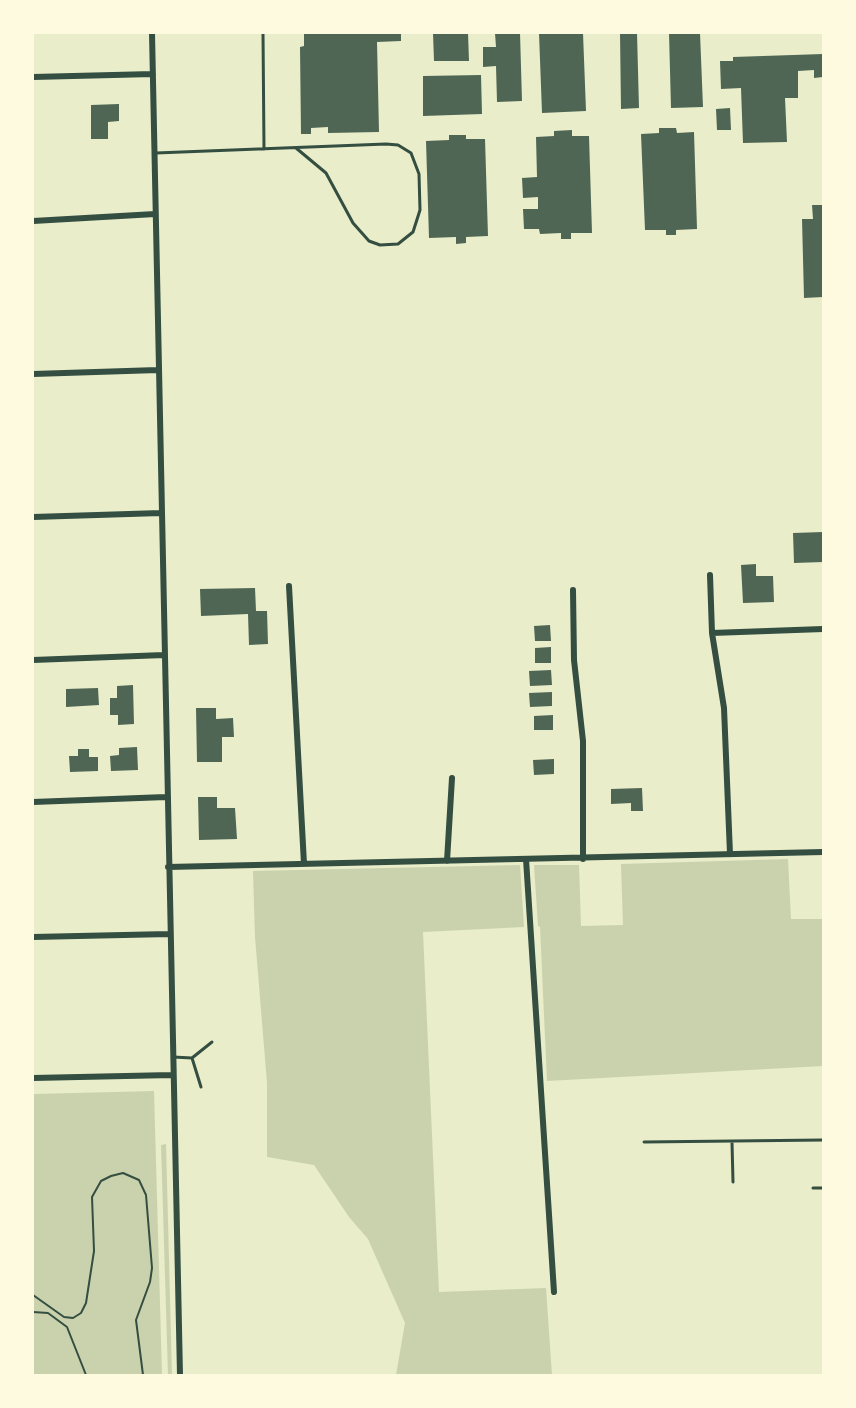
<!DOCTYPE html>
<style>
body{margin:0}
#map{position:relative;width:856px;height:1408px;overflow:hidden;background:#e9edc9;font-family:Rubik,sans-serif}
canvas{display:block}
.frame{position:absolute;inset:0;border:34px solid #fefae0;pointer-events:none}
</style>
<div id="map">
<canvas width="856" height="1408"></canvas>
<div class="frame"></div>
</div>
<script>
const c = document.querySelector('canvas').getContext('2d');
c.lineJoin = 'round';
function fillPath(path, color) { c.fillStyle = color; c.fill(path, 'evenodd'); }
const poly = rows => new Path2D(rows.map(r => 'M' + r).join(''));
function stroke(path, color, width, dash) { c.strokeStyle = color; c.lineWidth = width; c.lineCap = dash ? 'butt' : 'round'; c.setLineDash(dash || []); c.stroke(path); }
const green = poly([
 [788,859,791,919,823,919,823,1066,547,1081,540,927,538,926,534,865,579,865,581,926,623,925,621,864],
 [520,865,524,927,423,932,439,1292,546,1288,552,1375,396,1375,405,1323,368,1239,349,1217,314,1165,267,1157,267,1083,255,937,253,871],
 [154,1091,162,1375,33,1375,33,1094],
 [166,1144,172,1375,168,1375,161,1145]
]);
const building = poly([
 [304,33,401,33,401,41,377,42,379,132,328,133,328,127,311,128,311,134,301,134,300,47,304,46],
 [433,33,468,33,469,61,434,61],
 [495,33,520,33,522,101,497,102,496,66,483,67,483,47,496,47],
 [539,33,583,33,586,111,542,113],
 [620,33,637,33,639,108,621,109],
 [669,33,700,33,703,107,671,108],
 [823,54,823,77,814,78,814,70,798,71,798,98,785,98,787,142,743,143,741,88,721,89,720,61,733,61,733,57],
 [481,75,482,114,423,116,423,76],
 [119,104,119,121,108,122,108,139,91,139,91,105],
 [730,108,731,130,717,130,716,109],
 [659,128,676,128,677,133,694,132,697,229,676,230,676,235,666,235,666,230,645,230,641,134,659,133],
 [572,130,572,136,589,136,592,233,571,233,571,239,561,239,561,233,540,234,539,229,524,229,523,209,538,209,538,197,523,198,522,178,537,177,536,137,554,136,554,131],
 [449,135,466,135,466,139,485,139,488,236,466,237,466,243,456,244,456,237,429,238,426,141,449,140],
 [812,205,823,205,823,297,804,298,802,219,813,219],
 [823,532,823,562,794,563,793,533],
 [756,564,756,576,773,576,774,602,743,603,741,565],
 [255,588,256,611,267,611,268,644,249,645,248,614,201,616,200,589],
 [550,625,551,641,535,641,534,626],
 [551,647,551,663,535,663,535,648],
 [551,670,552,685,530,686,529,671],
 [133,685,134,724,118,725,118,715,110,715,110,698,117,698,117,686],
 [98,688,99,705,66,707,66,689],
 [552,692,552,706,530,707,529,693],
 [196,708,216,708,216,719,233,718,234,737,222,737,222,762,197,762],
 [553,715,553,730,534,730,534,716],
 [137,747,138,770,111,771,110,756,119,755,119,748],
 [78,749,89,749,89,757,98,757,98,771,70,772,69,756,78,756],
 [554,759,554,774,534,775,533,760],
 [642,788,643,811,631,811,631,803,611,804,611,789],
 [198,797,217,797,217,808,235,808,237,839,199,840]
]);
const path = poly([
 [33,1295,64,1317,73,1318,81,1313,86,1303,94,1251,92,1197,101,1181,111,1176,123,1173,139,1180,146,1195,152,1268,150,1282,136,1320,143,1375],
 [33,1312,48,1313,67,1327,86,1375]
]);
const service = poly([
 [263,33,264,149],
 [156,153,386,144,398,145,411,153,419,174,420,210,413,232,398,244,380,245,369,241,353,223,326,173,296,148],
 [173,1057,192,1058,212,1042],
 [192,1058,201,1087],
 [644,1142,823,1140],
 [732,1142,733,1182],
 [813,1188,823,1188]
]);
const minor = poly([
 [152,33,180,1375],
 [33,77,153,74],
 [33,221,155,214],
 [33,374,158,370],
 [33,517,161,513],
 [710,575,712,633,724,708,730,854],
 [289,586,304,864],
 [573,590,574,660,583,741,583,859],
 [712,633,823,629],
 [33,660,164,655],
 [33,802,166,797],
 [526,859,554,1292],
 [447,861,452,778],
 [168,867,823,852],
 [33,937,169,934],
 [33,1078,172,1075]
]);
fillPath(green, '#cad2ad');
fillPath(building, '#4f6655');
stroke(path, '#344e41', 2);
stroke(service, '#344e41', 3);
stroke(minor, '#344e41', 6);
</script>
